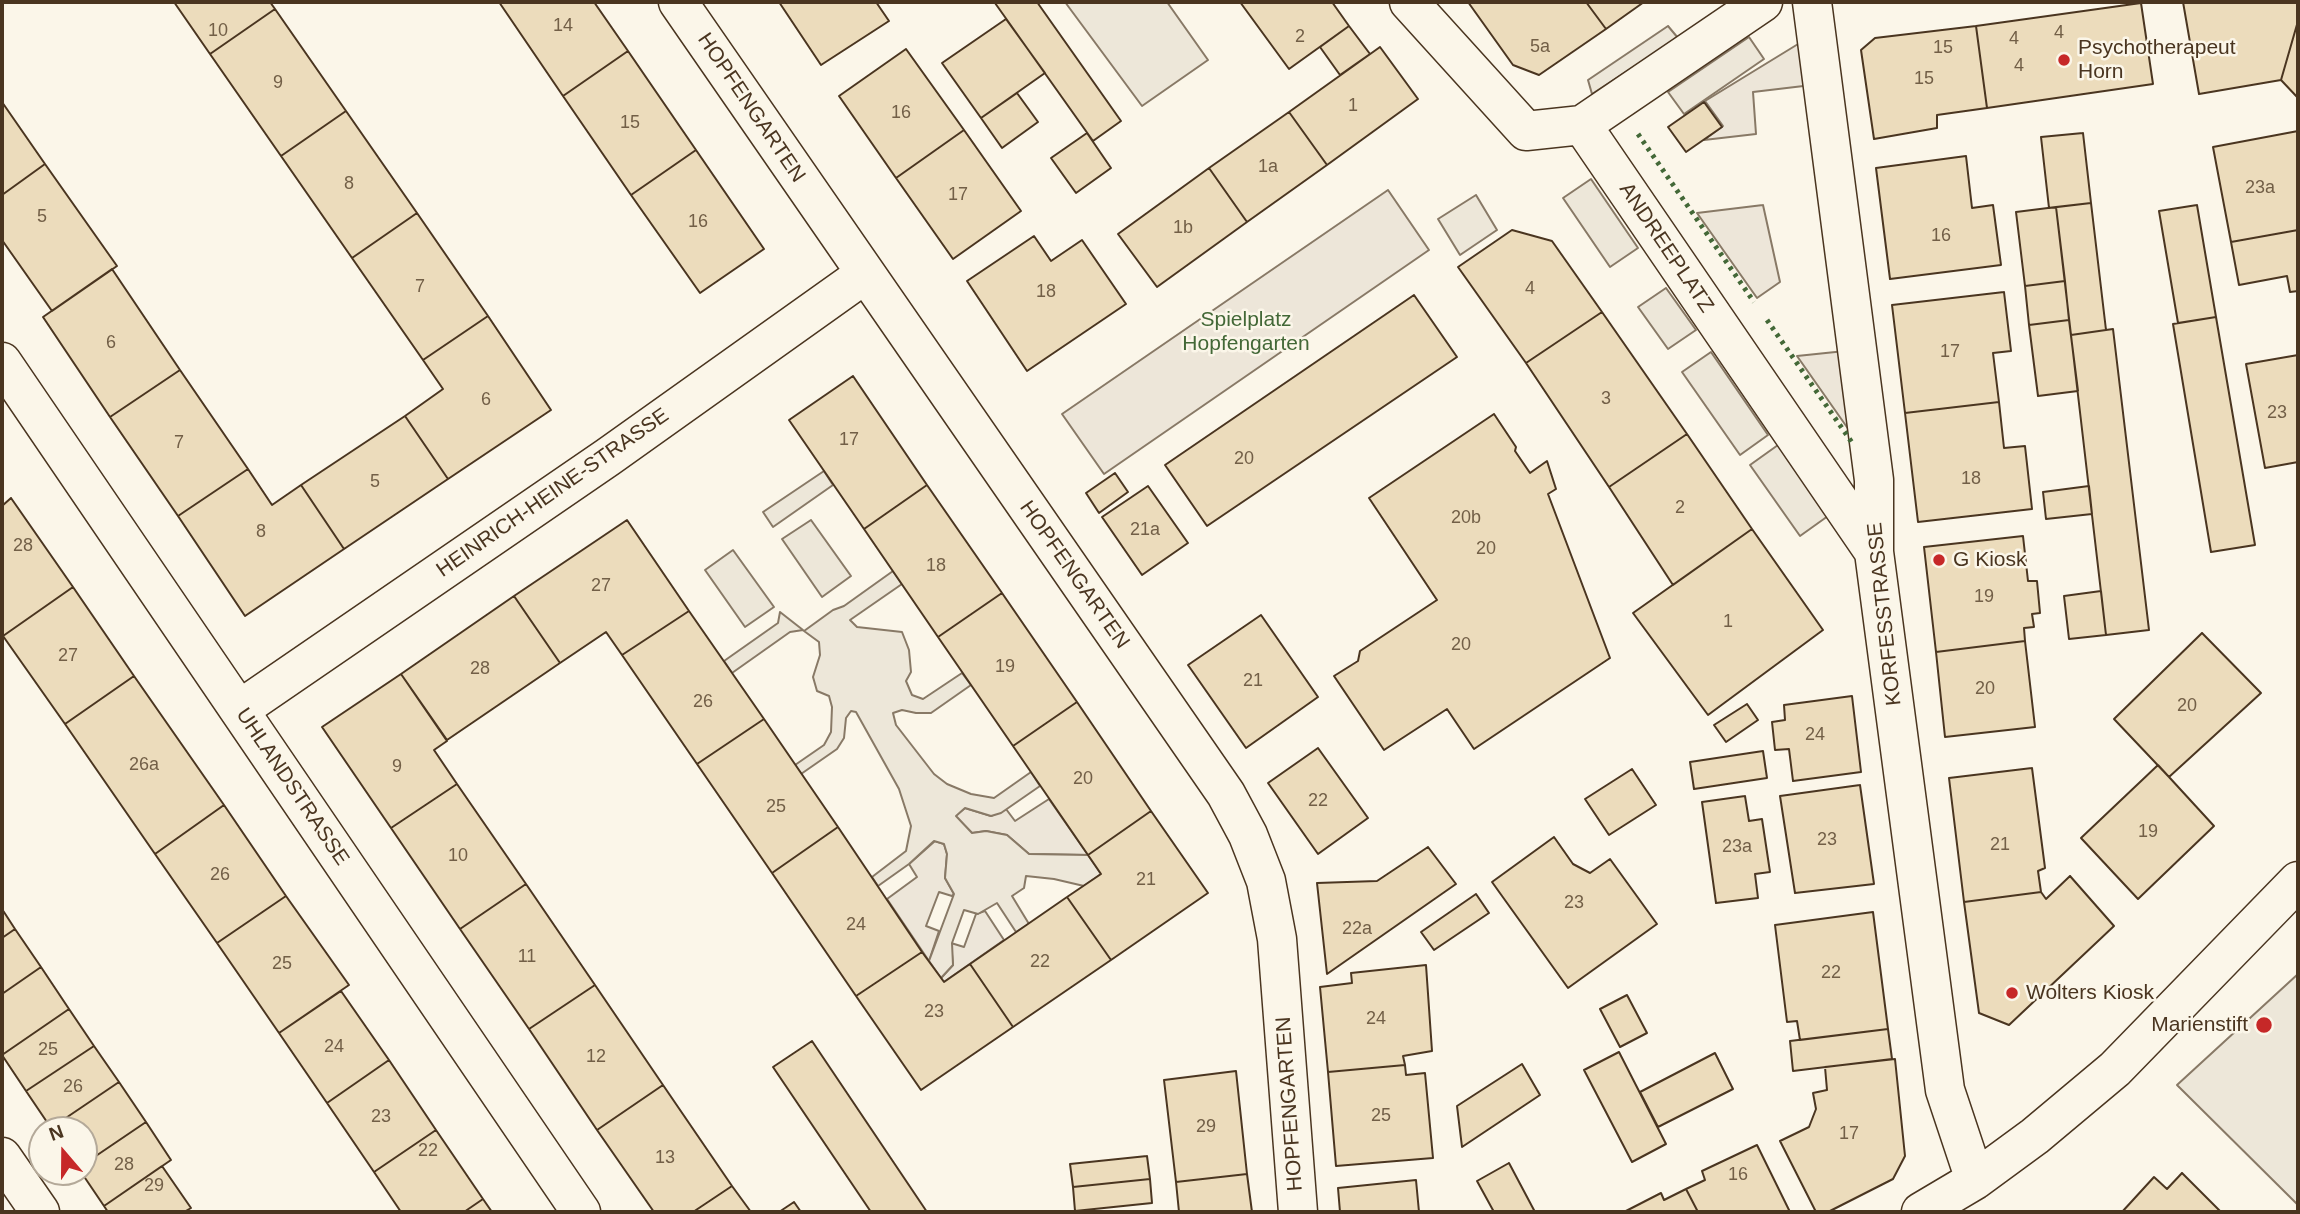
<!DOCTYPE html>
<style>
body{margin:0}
#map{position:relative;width:2300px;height:1214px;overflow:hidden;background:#fbf6e9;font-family:Helvetica,sans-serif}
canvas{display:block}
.frame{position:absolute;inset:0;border:4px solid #4a3520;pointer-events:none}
.north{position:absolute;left:28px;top:1116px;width:70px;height:70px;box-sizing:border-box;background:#fbf6e9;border:2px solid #b4a999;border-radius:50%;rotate:340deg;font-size:19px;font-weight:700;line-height:28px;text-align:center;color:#4a3520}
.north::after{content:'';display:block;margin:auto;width:24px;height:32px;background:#c62828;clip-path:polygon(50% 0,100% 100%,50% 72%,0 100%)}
</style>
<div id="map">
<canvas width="2300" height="1214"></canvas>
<div class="frame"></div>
<div class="north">N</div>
</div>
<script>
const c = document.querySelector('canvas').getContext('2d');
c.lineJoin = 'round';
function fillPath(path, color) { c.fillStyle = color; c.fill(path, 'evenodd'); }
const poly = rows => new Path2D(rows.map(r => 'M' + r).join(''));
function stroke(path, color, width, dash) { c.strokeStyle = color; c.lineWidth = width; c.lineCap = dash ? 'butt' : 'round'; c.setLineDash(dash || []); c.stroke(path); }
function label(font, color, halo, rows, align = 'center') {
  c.font = font + ' Helvetica,sans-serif'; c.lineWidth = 5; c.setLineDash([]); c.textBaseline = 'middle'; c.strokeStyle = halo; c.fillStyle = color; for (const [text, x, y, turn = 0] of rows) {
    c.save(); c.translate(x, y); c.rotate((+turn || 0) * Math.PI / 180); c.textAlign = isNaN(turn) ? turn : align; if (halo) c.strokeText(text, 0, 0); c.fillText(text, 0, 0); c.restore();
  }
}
const green = poly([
 [1803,41,1812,85,1753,92,1756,134,1704,140,1723,126,1705,101,1803,41],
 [1388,190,1429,250,1104,474,1062,414,1388,190],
 [1763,205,1780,282,1757,298,1697,213,1763,205],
 [1845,351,1856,440,1797,356,1845,351],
 [1049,799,1088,855,1029,854,1007,835,986,831,972,833,955,816,965,808,991,816,1006,809,1015,821,1049,799],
 [935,841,944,844,947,854,945,878,954,894,952,896,939,892,926,926,939,931,929,961,887,899,917,877,909,864,935,841],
 [985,911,1004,940,944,982,941,978,953,965,951,943,964,947,976,914,985,911]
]);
const parking = poly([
 [1065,2,1167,2,1208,60,1142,106,1065,2],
 [1668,26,1678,38,1592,94,1588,80,1668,26],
 [1749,37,1764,59,1684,114,1668,92,1749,37],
 [1591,179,1638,248,1610,267,1563,198,1591,179],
 [1476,195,1497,230,1460,255,1438,219,1476,195],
 [1666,288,1696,330,1668,349,1638,307,1666,288],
 [1711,352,1768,435,1740,455,1682,372,1711,352],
 [1778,445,1828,516,1800,536,1750,465,1778,445],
 [824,471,833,485,773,527,763,512,824,471],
 [811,520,851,576,822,597,782,539,811,520],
 [733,550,774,607,745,627,705,570,733,550],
 [893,571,902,584,850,620,857,627,902,632,909,650,911,672,906,681,912,695,923,699,962,673,971,685,931,713,916,713,902,710,893,713,896,725,934,774,947,784,971,794,994,798,1031,772,1040,786,1001,813,991,816,965,808,956,816,972,833,986,831,1007,835,1029,854,1088,855,1101,874,1084,886,1054,879,1026,876,1024,888,1012,896,1029,924,1016,932,997,903,978,914,964,910,952,943,953,965,941,978,929,961,954,894,945,878,947,854,944,844,934,841,909,864,878,886,872,877,906,851,911,826,899,789,856,712,851,711,846,718,844,738,837,749,801,774,795,765,824,745,831,732,832,707,829,696,817,691,813,677,820,655,819,642,804,631,833,610,844,606,893,571],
 [780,612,803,630,790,632,732,673,724,661,778,623,780,612],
 [2298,974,2298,1205,2177,1085,2298,974]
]);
const building = poly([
 [174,2,270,2,275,9,210,54,174,2],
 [499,2,594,2,628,51,563,96,499,2],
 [779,2,876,2,889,21,821,65,779,2],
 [996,2,1037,2,1121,121,1093,141,995,3,996,2],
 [1240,2,1332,2,1349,26,1289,69,1240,2],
 [1468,2,1586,2,1606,29,1539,75,1513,65,1468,2],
 [1586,2,1644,2,1606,29,1586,2],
 [2183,2,2298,2,2298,21,2281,80,2199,94,2183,2],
 [2141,3,2153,84,1987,108,1976,26,2141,3],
 [275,9,346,111,281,156,210,54,275,9],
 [1006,19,1045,73,981,118,942,63,1006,19],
 [2298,21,2298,98,2281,80,2298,21],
 [1349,26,1370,54,1340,75,1320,47,1349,26],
 [1976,26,1987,108,1937,115,1937,128,1874,139,1861,50,1875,38,1976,26],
 [1380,47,1418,99,1327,165,1289,112,1380,47],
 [906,49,964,130,896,178,839,96,906,49],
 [628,51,696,150,631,195,563,96,628,51],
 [1017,93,1038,122,1002,148,981,118,1017,93],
 [2,102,45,164,2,195,2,102],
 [1704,102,1722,127,1686,152,1668,127,1704,102],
 [346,111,417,213,352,258,281,156,346,111],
 [1289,112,1327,165,1247,222,1209,168,1289,112],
 [964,130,1021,211,953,259,896,178,964,130],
 [2298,131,2298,230,2231,242,2213,147,2298,131],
 [1087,133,1111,168,1076,193,1051,158,1087,133],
 [2083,133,2091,203,2049,208,2041,137,2083,133],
 [696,150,764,249,700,293,631,195,696,150],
 [1966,156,1972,208,1993,205,2001,265,1890,279,1876,168,1966,156],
 [45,164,117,266,52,311,2,240,2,195,45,164],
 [1209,168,1247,222,1157,287,1118,234,1209,168],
 [2091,203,2106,330,2071,335,2056,207,2091,203],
 [2197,205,2216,317,2178,323,2159,211,2197,205],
 [2056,207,2065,281,2025,286,2016,212,2056,207],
 [417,213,488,316,423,360,352,258,417,213],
 [1512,230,1552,241,1602,312,1526,363,1458,267,1512,230],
 [2298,230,2298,291,2290,292,2287,276,2239,285,2231,242,2298,230],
 [1034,236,1051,261,1082,240,1126,304,1027,371,967,281,1034,236],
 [112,269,180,370,110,417,43,317,112,269],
 [2065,281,2069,320,2029,325,2025,286,2065,281],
 [2004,292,2011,351,1993,353,1999,402,1905,413,1892,305,2004,292],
 [1414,295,1457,357,1207,526,1165,465,1414,295],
 [1602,312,1687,434,1609,487,1526,363,1602,312],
 [488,316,551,410,448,479,405,416,443,389,423,360,488,316],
 [2216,317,2255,545,2211,552,2173,324,2216,317],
 [2069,320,2078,391,2038,396,2029,325,2069,320],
 [2113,329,2149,630,2106,635,2071,335,2113,329],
 [2298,355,2298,462,2265,468,2246,364,2298,355],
 [180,370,248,469,178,516,110,417,180,370],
 [853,376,927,485,864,529,789,420,853,376],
 [1999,402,2004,448,2025,446,2032,509,1918,522,1905,413,1999,402],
 [1494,414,1516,447,1515,451,1530,473,1547,461,1556,489,1548,494,1610,658,1474,749,1447,709,1384,750,1334,676,1358,661,1360,651,1437,600,1369,498,1494,414],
 [405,416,448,479,344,549,301,485,405,416],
 [1687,434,1752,529,1673,585,1609,487,1687,434],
 [248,469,272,505,301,485,344,549,245,616,178,516,248,469],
 [1115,473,1128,492,1099,513,1086,493,1115,473],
 [927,485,1002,593,938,637,864,529,927,485],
 [1148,486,1188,543,1142,575,1102,517,1148,486],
 [2089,486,2092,514,2046,519,2043,492,2089,486],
 [11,498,73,587,3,636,2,506,11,498],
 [627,520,689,611,622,655,606,632,560,663,514,596,627,520],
 [1752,529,1823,630,1708,715,1633,613,1752,529],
 [2023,536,2028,581,2037,581,2040,613,2032,614,2034,627,2024,628,2025,641,1936,652,1924,547,2023,536],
 [73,587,134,676,65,724,3,636,73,587],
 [2101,591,2106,635,2069,639,2064,596,2101,591],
 [1002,593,1077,702,1013,746,938,637,1002,593],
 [514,596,560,663,447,740,401,674,514,596],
 [689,611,764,719,697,764,622,655,689,611],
 [1261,615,1318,697,1246,748,1188,665,1261,615],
 [2202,633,2261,693,2169,777,2114,719,2202,633],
 [2025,641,2035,727,1945,737,1936,652,2025,641],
 [401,674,447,741,434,750,457,784,391,828,322,727,401,674],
 [134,676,224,805,155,854,65,724,134,676],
 [1852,696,1861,772,1793,781,1789,749,1775,750,1772,722,1785,720,1784,705,1852,696],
 [1077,702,1151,811,1088,855,1013,746,1077,702],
 [1747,704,1758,720,1726,742,1714,725,1747,704],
 [764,719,838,827,772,873,697,764,764,719],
 [1318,748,1368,818,1318,854,1268,783,1318,748],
 [1763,751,1767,778,1694,789,1690,762,1763,751],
 [2158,765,2214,826,2138,899,2081,838,2158,765],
 [2032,768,2045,868,2038,871,2041,892,1964,902,1949,778,2032,768],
 [1632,769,1656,805,1609,835,1585,799,1632,769],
 [457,784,526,884,460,929,391,828,457,784],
 [1860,785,1874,884,1795,893,1780,796,1860,785],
 [1745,796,1749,821,1762,819,1770,872,1755,874,1758,898,1716,903,1702,802,1745,796],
 [224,805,286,896,217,943,155,854,224,805],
 [1151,811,1208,893,1111,960,1067,897,1101,874,1088,855,1151,811],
 [838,827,922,952,856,996,772,873,838,827],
 [1554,837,1573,864,1590,873,1610,859,1657,924,1568,988,1492,882,1554,837],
 [1428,847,1456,884,1327,974,1317,883,1377,881,1428,847],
 [2070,876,2114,926,2009,1025,1979,1013,1964,902,2041,892,2046,899,2070,876],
 [526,884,595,985,529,1029,460,929,526,884],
 [1476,894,1489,913,1434,950,1421,932,1476,894],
 [286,896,349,985,279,1033,217,943,286,896],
 [1067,897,1111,960,1013,1027,970,964,1067,897],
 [2,909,15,929,2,938,2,909],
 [1873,912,1888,1029,1800,1040,1797,1021,1787,1022,1775,925,1873,912],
 [15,929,41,967,2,994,2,938,15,929],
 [922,952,944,982,970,964,1013,1027,921,1090,856,996,922,952],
 [1426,965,1432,1051,1403,1056,1405,1065,1328,1072,1320,987,1352,983,1351,973,1426,965],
 [41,967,69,1009,2,1055,2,994,41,967],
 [595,985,663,1085,597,1130,529,1029,595,985],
 [341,991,389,1060,327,1103,279,1033,341,991],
 [1627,995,1647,1033,1620,1047,1600,1009,1627,995],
 [69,1009,94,1046,26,1091,2,1055,69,1009],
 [1888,1029,1892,1059,1793,1071,1790,1041,1888,1029],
 [812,1041,927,1212,871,1212,773,1067,812,1041],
 [94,1046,119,1082,51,1128,26,1091,94,1046],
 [1619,1052,1666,1144,1632,1162,1584,1070,1619,1052],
 [1715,1053,1733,1089,1658,1127,1640,1092,1715,1053],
 [1895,1059,1905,1156,1893,1179,1828,1212,1816,1212,1780,1141,1809,1127,1816,1109,1813,1093,1827,1090,1825,1067,1895,1059],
 [389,1060,436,1130,374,1172,327,1103,389,1060],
 [1522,1064,1540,1095,1462,1147,1457,1106,1522,1064],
 [1405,1065,1406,1075,1425,1073,1433,1158,1336,1166,1328,1072,1405,1065],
 [1236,1071,1247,1174,1176,1182,1164,1080,1236,1071],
 [119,1082,146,1122,84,1164,84,1130,52,1130,51,1128,119,1082],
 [663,1085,732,1186,693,1212,654,1212,597,1130,663,1085],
 [146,1122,171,1160,104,1206,81,1172,84,1172,84,1164,146,1122],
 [436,1130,483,1199,464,1212,401,1212,374,1172,436,1130],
 [1757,1145,1790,1212,1698,1212,1686,1189,1705,1180,1702,1171,1757,1145],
 [1147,1156,1150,1179,1073,1187,1070,1164,1147,1156],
 [1509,1163,1535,1212,1494,1212,1477,1181,1509,1163],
 [162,1166,191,1208,184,1212,108,1212,104,1206,162,1166],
 [2182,1173,2221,1212,2122,1212,2154,1177,2167,1189,2182,1173],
 [1247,1174,1252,1212,1179,1212,1176,1182,1247,1174],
 [1150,1179,1152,1203,1075,1211,1073,1187,1150,1179],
 [1416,1180,1419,1212,1340,1212,1338,1188,1416,1180],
 [732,1186,751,1212,693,1212,732,1186],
 [1686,1189,1698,1212,1624,1212,1661,1193,1664,1200,1686,1189],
 [483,1199,492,1212,464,1212,483,1199],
 [794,1202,801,1212,779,1212,794,1202]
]);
const minor = poly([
 [678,2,1226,794,1248,835,1266,881,1277,939,1298,1212],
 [1409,2,1526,131,1582,125,1763,2],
 [1812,2,1874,480,1874,552,1945,1090,1975,1180],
 [1582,125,1874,552],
 [2,362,581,1212],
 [239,710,608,457,865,274],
 [2,1157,40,1212],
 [1921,1212,1975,1180,2035,1136,2115,1069,2298,881]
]);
const hedge = poly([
 [1638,134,1754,302],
 [1767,320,1853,444]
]);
const markers = [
 [2064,60,7,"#c62828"],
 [1939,560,7,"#c62828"],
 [2012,993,7,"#c62828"],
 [2264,1025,9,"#c62828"]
];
const numberNames = [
 ["14",563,26],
 ["10",218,31],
 ["4",2059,33],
 ["2",1300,37],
 ["4",2014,39],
 ["5a",1540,47],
 ["15",1943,48],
 ["4",2019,66],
 ["15",1924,79],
 ["9",278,83],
 ["1",1353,106],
 ["16",901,113],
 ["15",630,123],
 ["1a",1268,167],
 ["8",349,184],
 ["23a",2260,188],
 ["17",958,195],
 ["5",42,217],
 ["16",698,222],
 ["1b",1183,228],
 ["16",1941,236],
 ["7",420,287],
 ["4",1530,289],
 ["18",1046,292],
 ["6",111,343],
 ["17",1950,352],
 ["3",1606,399],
 ["6",486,400],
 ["23",2277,413],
 ["17",849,440],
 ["7",179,443],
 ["20",1244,459],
 ["18",1971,479],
 ["5",375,482],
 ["2",1680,508],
 ["20b",1466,518],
 ["21a",1145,530],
 ["8",261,532],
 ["28",23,546],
 ["20",1486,549],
 ["18",936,566],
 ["27",601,586],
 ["19",1984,597],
 ["1",1728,622],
 ["20",1461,645],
 ["27",68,656],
 ["19",1005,667],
 ["28",480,669],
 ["21",1253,681],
 ["20",1985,689],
 ["26",703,702],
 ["20",2187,706],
 ["24",1815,735],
 ["26a",144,765],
 ["9",397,767],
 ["20",1083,779],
 ["22",1318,801],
 ["25",776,807],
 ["19",2148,832],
 ["23",1827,840],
 ["21",2000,845],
 ["23a",1737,847],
 ["10",458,856],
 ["26",220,875],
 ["21",1146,880],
 ["23",1574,903],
 ["24",856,925],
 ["22a",1357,929],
 ["11",527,957],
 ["22",1040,962],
 ["25",282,964],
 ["22",1831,973],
 ["23",934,1012],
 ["24",1376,1019],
 ["24",334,1047],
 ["25",48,1050],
 ["12",596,1057],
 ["26",73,1087],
 ["25",1381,1116],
 ["23",381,1117],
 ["29",1206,1127],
 ["17",1849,1134],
 ["22",428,1151],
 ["13",665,1158],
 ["28",124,1165],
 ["16",1738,1175],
 ["29",154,1186]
];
const poiNames = [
 ["Psychotherapeut",2078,48],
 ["Horn",2078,72],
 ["G Kiosk",1953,560],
 ["Wolters Kiosk",2026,993],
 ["Marienstift",2248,1025,"right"]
];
const streetNames = [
 ["HOPFENGARTEN",751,108,56],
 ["ANDREEPLATZ",1666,248,56],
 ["HEINRICH-HEINE-STRASSE",553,493,-35],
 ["HOPFENGARTEN",1074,575,55],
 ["KORFESSTRASSE",1885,614,-96],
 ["UHLANDSTRASSE",292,787,56],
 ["HOPFENGARTEN",1290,1104,-94]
];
const parkNames = [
 ["Spielplatz",1246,320],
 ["Hopfengarten",1246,344]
];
fillPath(green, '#ede6d9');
stroke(green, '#887966', 2);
fillPath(parking, '#ede7d9');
stroke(parking, '#887966', 2);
fillPath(building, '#ecdcbc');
stroke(building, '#4a3520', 2);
stroke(minor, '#4a3520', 41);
stroke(minor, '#fbf6e9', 38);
stroke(hedge, '#436837', 5, [3.5, 5]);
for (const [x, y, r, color] of markers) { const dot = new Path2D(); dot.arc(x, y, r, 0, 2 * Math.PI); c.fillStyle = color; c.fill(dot); stroke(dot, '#fbf6e9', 2.5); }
label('18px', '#725f47', null, numberNames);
label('21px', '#4a3520', '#fbf6e9', poiNames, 'left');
label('21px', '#4a3520', '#fbf6e9', streetNames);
label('21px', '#436837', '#fbf6e9', parkNames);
</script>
